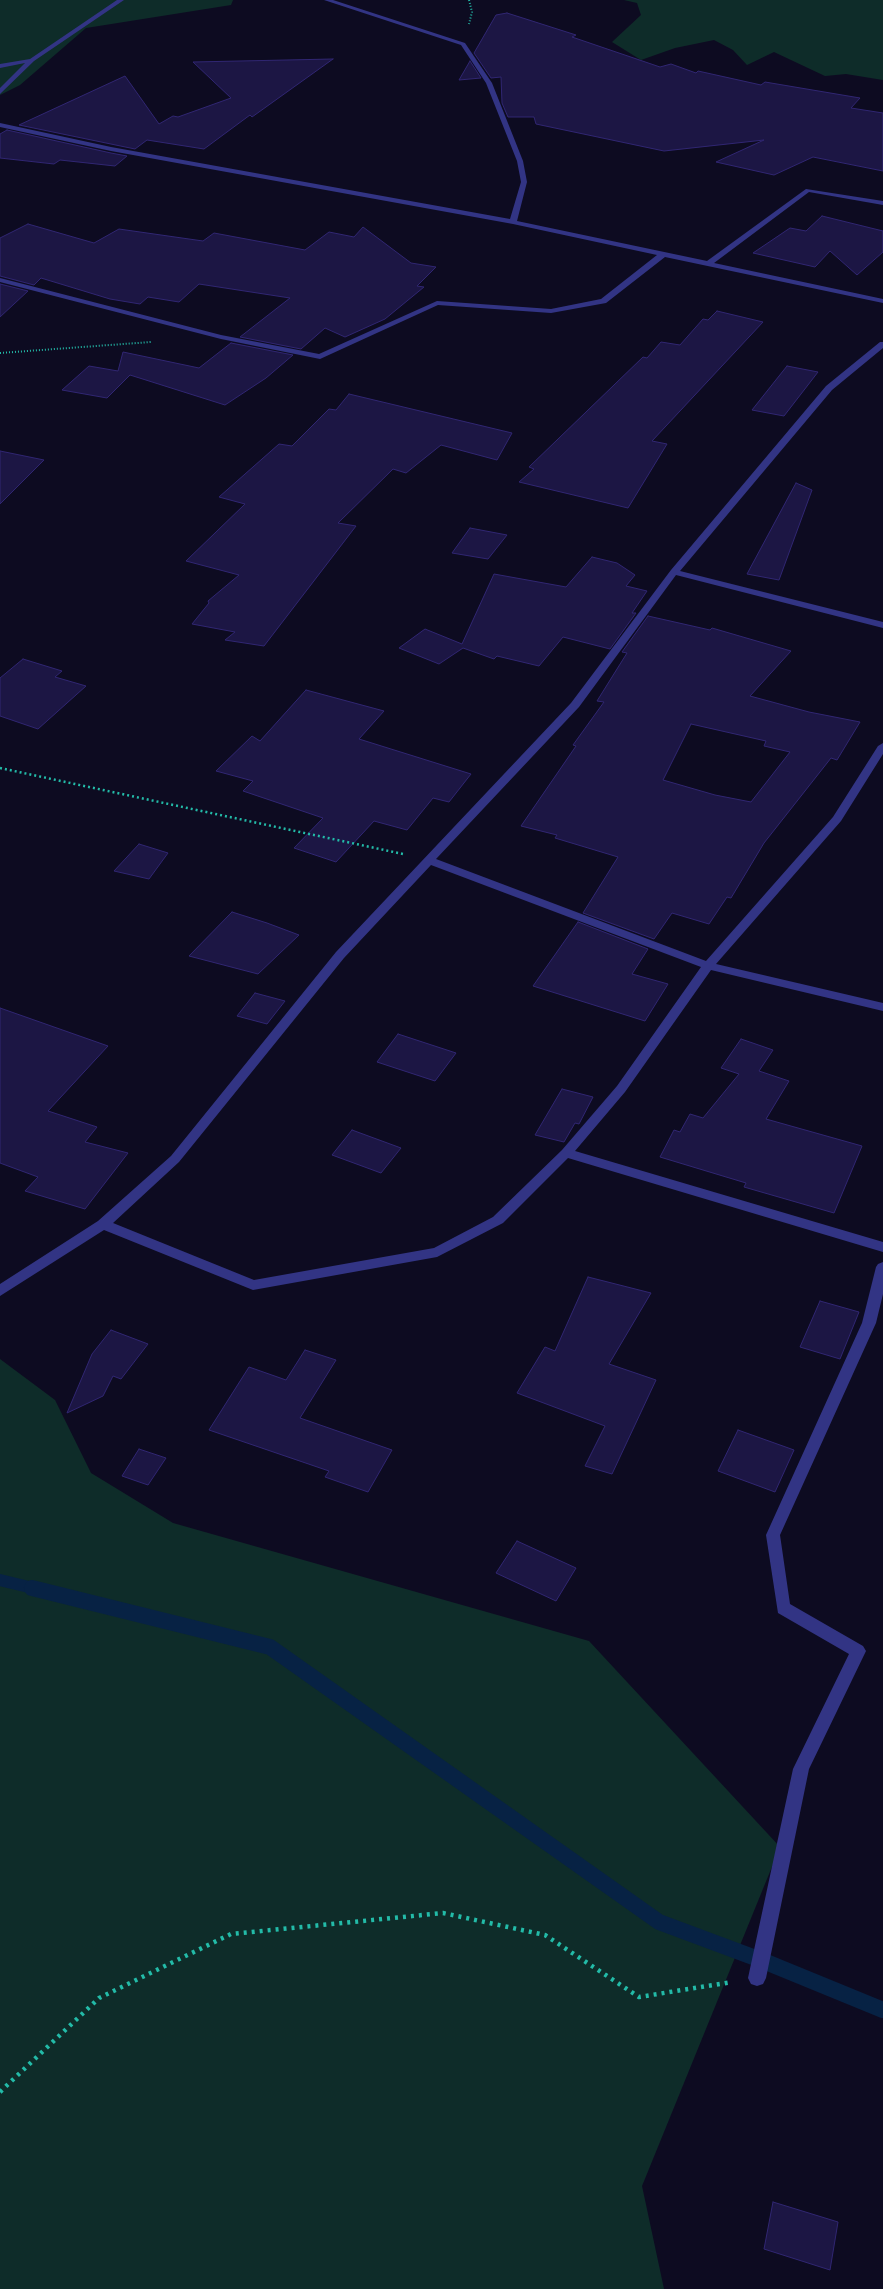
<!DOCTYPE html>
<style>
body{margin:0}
canvas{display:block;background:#0d0b21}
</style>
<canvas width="883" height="2289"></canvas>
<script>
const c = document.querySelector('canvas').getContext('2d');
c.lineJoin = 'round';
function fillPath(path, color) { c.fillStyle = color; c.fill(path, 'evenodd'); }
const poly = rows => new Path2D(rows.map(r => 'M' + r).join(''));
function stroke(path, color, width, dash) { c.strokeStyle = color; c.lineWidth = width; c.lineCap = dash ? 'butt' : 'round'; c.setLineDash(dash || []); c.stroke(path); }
const green = poly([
 [0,0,233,0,231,5,86,28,20,85,0,95],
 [624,0,883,0,883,80,846,74,825,76,774,52,747,65,733,50,714,40,675,48,641,60,612,42,641,15,637,3],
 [0,1359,55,1400,91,1473,173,1523,589,1641,780,1847,642,2186,664,2289,0,2289]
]);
const streamFar1 = poly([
 [0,1580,37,1589]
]);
const stream = poly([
 [32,1588,270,1647,659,1922,761,1960,883,2010]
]);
const building = poly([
 [507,13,576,35,572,37,660,67,671,64,696,73,698,71,761,85,765,82,860,98,851,108,883,113,883,171,813,157,774,175,716,162,764,140,664,151,536,124,534,117,508,117,502,103,501,77,491,78,474,53,496,15,507,13],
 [333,59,252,117,250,115,204,149,147,140,135,149,19,125,125,76,159,124,173,116,178,117,231,98,193,62,333,59],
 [470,61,481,78,459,80,470,61],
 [7,130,111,153,127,156,115,166,60,160,54,164,0,158,0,134,7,130],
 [822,216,883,231,883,252,857,275,830,251,815,267,753,253,790,228,806,231,822,216],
 [28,224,94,243,119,229,203,241,214,233,305,250,329,232,354,237,363,227,411,263,436,267,417,286,424,287,385,319,345,337,325,328,301,349,240,337,290,298,199,284,179,302,148,297,140,304,110,299,41,278,34,285,0,276,0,238,28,224],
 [0,284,28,291,0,317,0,284],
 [717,311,763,322,652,441,667,444,628,508,519,482,534,469,529,467,643,357,647,358,661,342,680,345,703,319,708,320,717,311],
 [231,343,293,355,266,378,225,405,130,375,107,398,62,390,89,366,118,371,123,352,199,368,231,343],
 [787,366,818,372,784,416,752,410,787,366],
 [349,394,512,433,497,460,441,445,406,473,393,469,338,523,356,526,264,646,225,640,235,632,192,624,209,603,208,601,239,575,186,561,245,504,219,497,279,444,292,446,329,409,336,410,349,394],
 [0,451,44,460,0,504,0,451],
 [796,483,812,490,779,580,747,574,796,483],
 [470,528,507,535,488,559,452,553,470,528],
 [592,557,617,563,635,575,626,586,647,591,632,613,636,613,610,649,563,637,539,666,497,656,494,659,463,648,439,664,399,648,425,629,462,644,494,574,566,587,592,557],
 [648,616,710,630,712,628,791,651,750,696,809,712,860,722,837,760,831,758,764,843,731,898,727,897,709,924,672,913,654,939,583,913,618,857,555,838,557,835,521,826,576,746,573,745,604,702,597,701,627,653,622,652,648,616],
 [691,724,766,741,764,746,790,752,751,802,715,795,663,780,691,724],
 [23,659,62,671,55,677,86,686,38,729,0,716,0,678,23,659],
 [306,690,384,711,359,739,471,774,449,802,433,798,407,830,374,821,336,862,294,848,323,818,243,791,253,781,216,771,252,736,260,741,306,690],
 [139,844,168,853,149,879,114,871,139,844],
 [232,912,267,923,299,935,258,974,189,956,232,912],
 [578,922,648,949,632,974,668,984,645,1021,533,986,578,922],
 [255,993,285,1001,267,1024,237,1016,255,993],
 [0,1008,108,1046,48,1111,97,1127,85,1142,128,1153,85,1209,25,1191,38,1177,0,1163,0,1008],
 [398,1034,456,1053,435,1081,377,1062,398,1034],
 [741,1039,773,1050,759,1071,789,1081,766,1119,862,1146,834,1213,744,1187,746,1183,660,1157,674,1130,680,1132,690,1114,703,1118,739,1074,721,1068,741,1039],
 [562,1089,593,1097,579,1124,575,1123,564,1142,535,1135,562,1089],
 [352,1130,401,1148,381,1173,332,1155,352,1130],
 [588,1277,651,1293,609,1364,656,1380,612,1474,585,1466,605,1426,517,1393,545,1347,555,1351,588,1277],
 [820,1301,859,1312,840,1359,800,1347,820,1301],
 [111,1330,148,1344,121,1379,113,1376,103,1396,67,1413,92,1354,111,1330],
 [305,1350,336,1360,300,1418,392,1450,368,1492,325,1477,329,1471,209,1430,249,1367,286,1380,305,1350],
 [738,1430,794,1450,775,1492,718,1471,738,1430],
 [139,1449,166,1458,148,1485,122,1476,139,1449],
 [517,1541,576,1568,556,1601,496,1573,517,1541],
 [773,2202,838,2222,830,2270,764,2249,773,2202]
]);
const pathFar2 = poly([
 [469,0,472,12,469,24],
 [0,353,151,342]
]);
const pathFar1 = poly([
 [0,768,403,854]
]);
const path = poly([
 [0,2092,99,1998,231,1934,443,1913,545,1935,639,1997,732,1982]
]);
const minor = poly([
 [117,0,124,0,34,61,0,94,0,88,25,63,0,68,0,64,30,59,117,0],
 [324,0,333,0,465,43,492,83,523,161,527,182,517,221,707,261,806,189,883,201,883,205,809,192,714,263,883,299,883,303,665,257,606,303,551,313,438,305,320,359,221,339,0,282,0,278,221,335,319,354,437,301,551,309,601,299,657,255,513,224,111,151,0,127,0,123,111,147,510,219,521,182,517,161,486,83,461,45,324,0],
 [880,342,883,342,883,348,832,390,680,571,883,622,883,628,676,575,579,707,436,859,706,961,833,817,878,746,883,743,883,754,841,821,716,964,883,1003,883,1011,711,970,625,1092,575,1151,883,1242,883,1252,568,1158,503,1223,437,1257,253,1290,104,1230,0,1296,0,1284,98,1221,171,1156,336,952,571,703,671,570,826,386,880,342],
 [431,865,701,967,617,1086,562,1150,493,1217,434,1248,254,1280,113,1223,179,1162,344,958,431,865],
 [883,1262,883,1294,876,1323,780,1535,790,1604,863,1646,866,1651,809,1769,766,1978,763,1984,757,1986,751,1984,748,1978,793,1769,849,1654,778,1613,766,1535,862,1323,876,1267,878,1264,883,1262]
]);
fillPath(green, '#0e2c29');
stroke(streamFar1, '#072244', 12);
stroke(stream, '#072244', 16);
fillPath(building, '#1c1644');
stroke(building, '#302672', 1);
stroke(pathFar2, '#23bba8', 2, [1, 2]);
stroke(pathFar1, '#23bba8', 2.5, [2, 3]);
stroke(path, '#23bba8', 4.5, [3, 5]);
fillPath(minor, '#323484');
</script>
